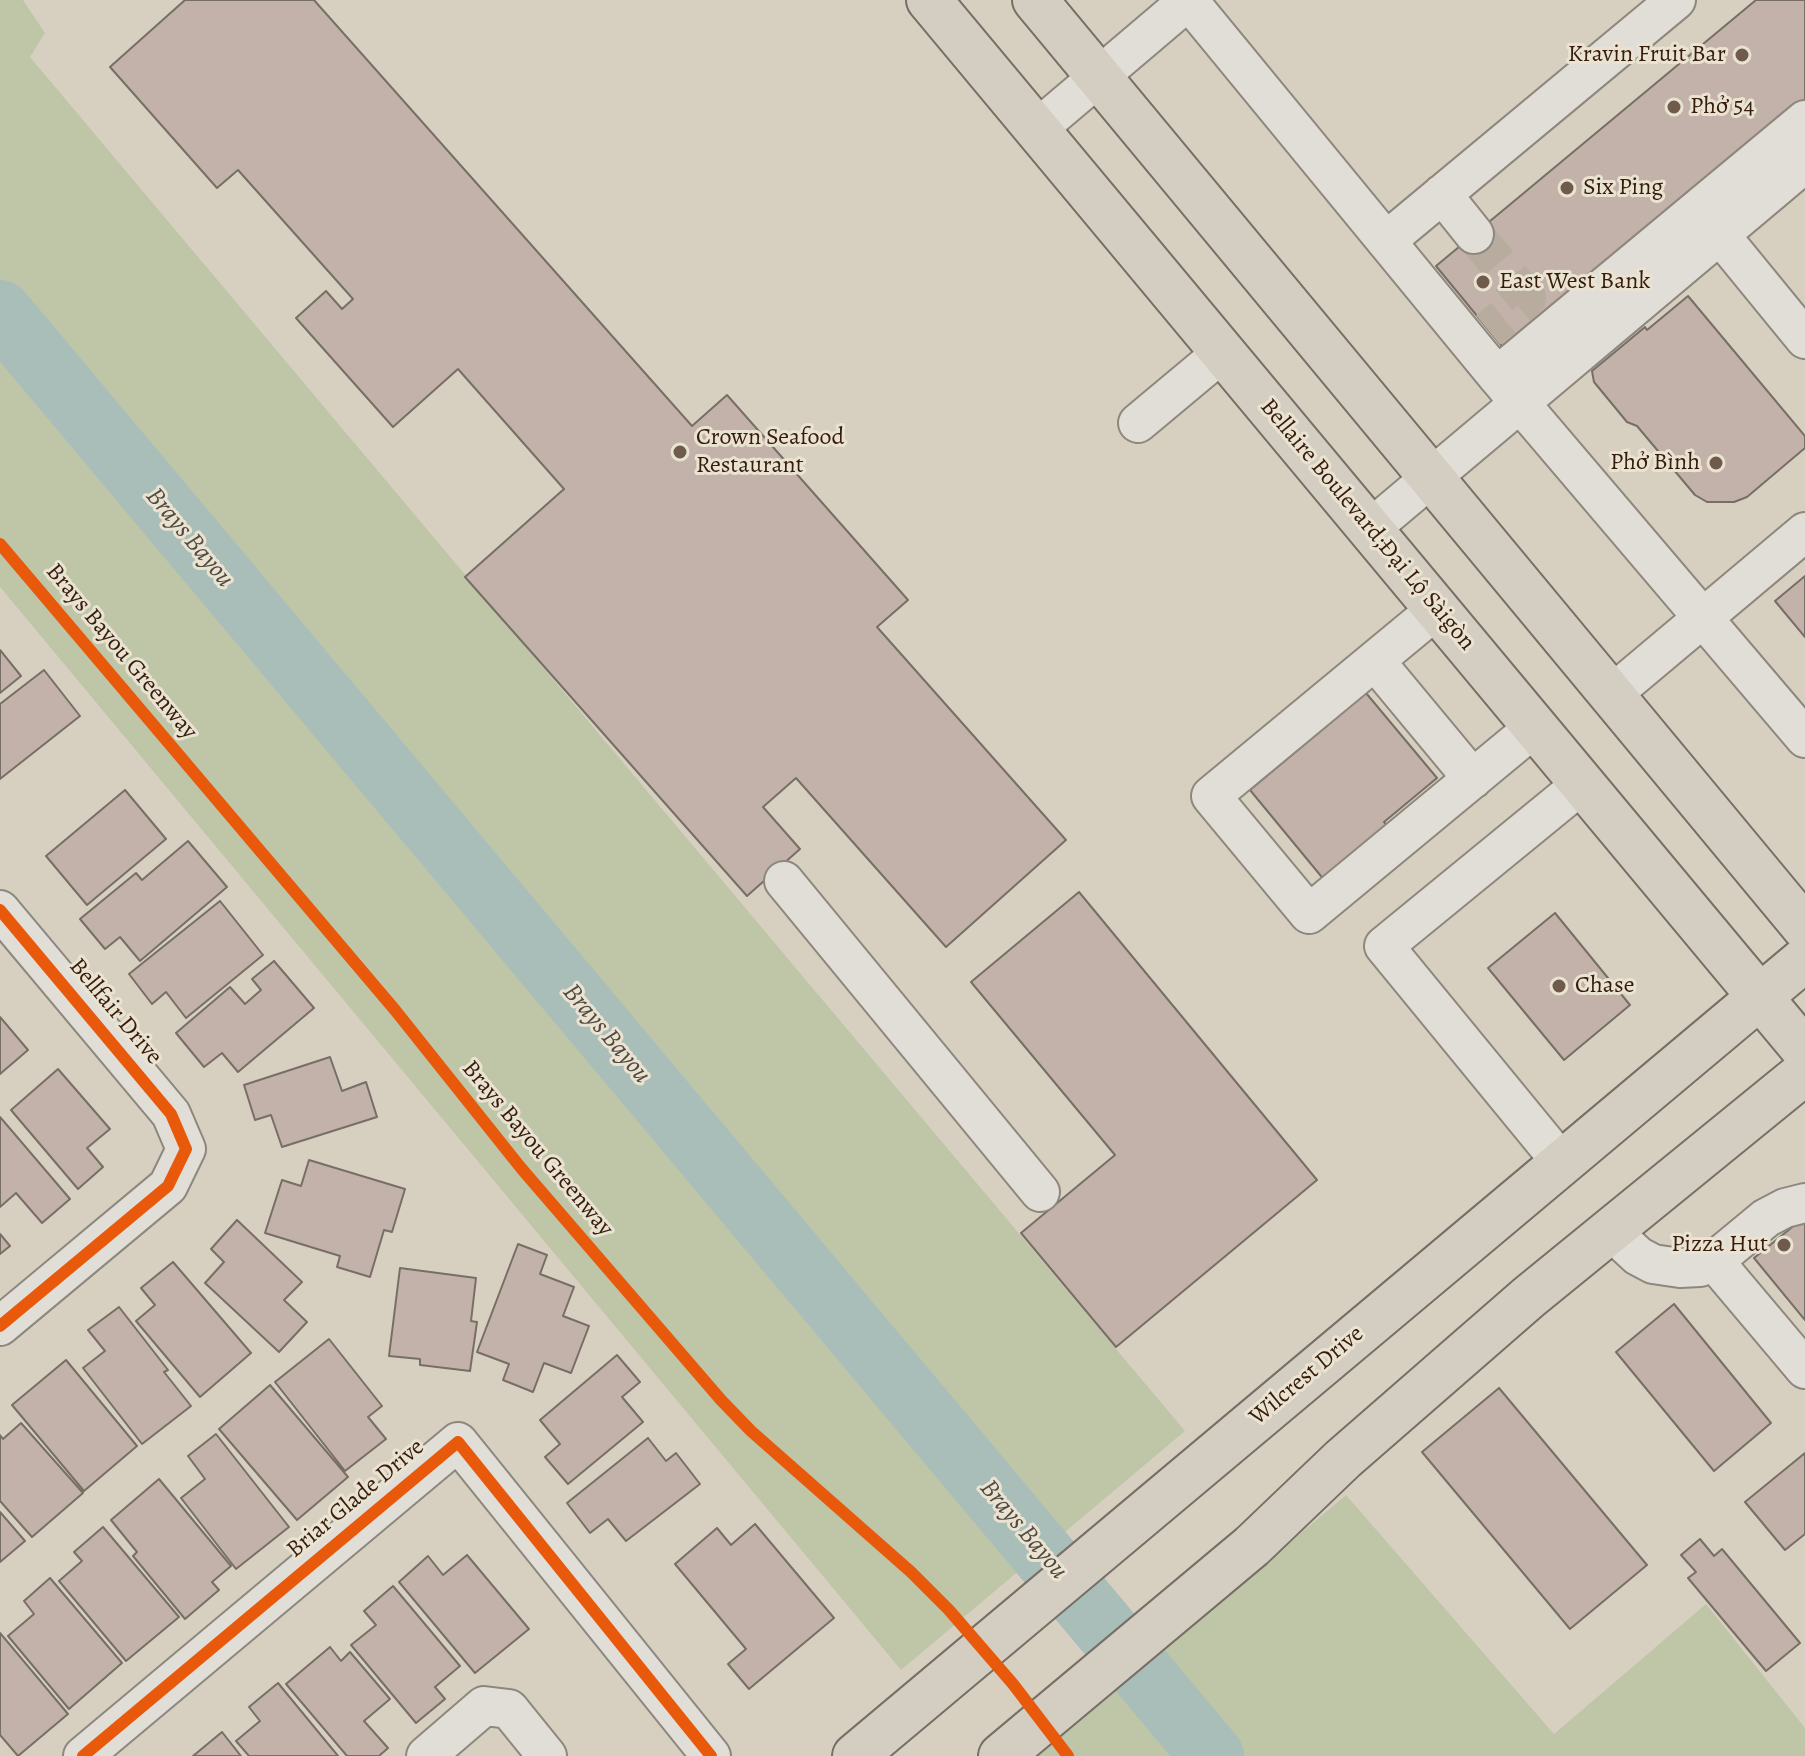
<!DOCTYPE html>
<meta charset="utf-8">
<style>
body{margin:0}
canvas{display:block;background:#d7d0c1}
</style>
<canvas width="1805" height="1756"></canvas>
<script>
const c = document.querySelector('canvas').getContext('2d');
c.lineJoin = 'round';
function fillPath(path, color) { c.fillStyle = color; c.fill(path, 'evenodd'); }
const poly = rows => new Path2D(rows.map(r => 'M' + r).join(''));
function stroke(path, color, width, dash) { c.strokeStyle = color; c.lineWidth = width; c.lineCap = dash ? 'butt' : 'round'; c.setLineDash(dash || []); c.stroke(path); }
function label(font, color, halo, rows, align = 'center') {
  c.font = font + ' Alegreya,serif'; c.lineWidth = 6; c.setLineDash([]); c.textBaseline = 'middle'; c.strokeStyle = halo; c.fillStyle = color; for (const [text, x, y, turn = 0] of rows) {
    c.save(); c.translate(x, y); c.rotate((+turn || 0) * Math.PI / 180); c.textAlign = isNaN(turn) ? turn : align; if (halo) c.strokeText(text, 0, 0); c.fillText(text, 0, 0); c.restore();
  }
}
const green = poly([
 [0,0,23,0,45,33,30,57,1185,1431,901,1670,0,587],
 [1346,1495,1554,1734,1706,1604,1805,1728,1805,1756,1036,1756]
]);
const river = poly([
 [0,312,1212,1756]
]);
const building = poly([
 [185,0,314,0,692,426,727,395,908,600,877,627,1066,840,946,947,796,778,763,807,800,849,747,896,465,577,564,489,458,369,393,427,296,318,326,291,342,309,353,299,238,170,217,188,110,67,185,0],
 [1756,0,1805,0,1805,100,1505,350,1436,266,1756,0],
 [1688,296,1805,436,1805,448,1747,497,1734,502,1707,502,1695,495,1637,426,1627,422,1594,382,1592,371,1645,327,1647,330,1688,296],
 [1805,576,1805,637,1775,601,1805,576],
 [0,650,21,676,0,693,0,650],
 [44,670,80,716,0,779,0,704,44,670],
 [1366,693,1437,778,1384,822,1394,834,1330,887,1250,790,1366,693],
 [125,790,166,839,87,905,46,856,125,790],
 [188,841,227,887,140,961,120,937,105,949,80,919,136,873,142,880,188,841],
 [1079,892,1317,1180,1116,1347,1021,1233,1115,1155,971,982,1079,892],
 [220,901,263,955,186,1018,166,992,152,1004,129,974,220,901],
 [1555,913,1630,1005,1564,1060,1488,968,1555,913],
 [274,961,314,1008,238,1072,222,1053,204,1067,176,1033,230,987,245,1004,261,990,252,979,274,961],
 [0,1017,28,1050,0,1074,0,1017],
 [330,1057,342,1091,366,1082,377,1117,282,1147,271,1115,255,1120,244,1085,330,1057],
 [58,1069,110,1129,87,1148,103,1167,78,1189,11,1110,58,1069],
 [0,1117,70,1199,42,1223,16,1193,0,1207,0,1117],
 [309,1160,405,1189,392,1232,384,1230,370,1277,337,1267,340,1256,265,1233,282,1180,301,1186,309,1160],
 [237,1220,302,1282,284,1300,307,1322,279,1352,205,1283,224,1262,211,1249,237,1220],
 [1801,1220,1805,1225,1805,1320,1754,1258,1801,1220],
 [0,1234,10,1246,0,1254,0,1234],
 [518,1244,547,1255,540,1274,574,1287,563,1316,589,1326,571,1373,544,1363,533,1392,503,1380,509,1364,477,1352,518,1244],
 [173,1262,251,1353,200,1397,136,1321,155,1305,141,1288,173,1262],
 [400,1268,476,1278,471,1321,477,1322,470,1371,420,1365,420,1359,389,1356,400,1268],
 [1674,1304,1771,1423,1714,1471,1616,1352,1674,1304],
 [119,1307,168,1370,164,1372,191,1406,142,1444,83,1368,105,1351,88,1330,119,1307],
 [329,1339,382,1406,368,1417,386,1439,345,1471,275,1382,329,1339],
 [617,1355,640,1382,622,1397,643,1422,568,1484,545,1457,560,1444,540,1420,617,1355],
 [66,1360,137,1446,84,1491,12,1405,66,1360],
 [270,1385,348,1477,297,1520,219,1429,270,1385],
 [1499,1388,1647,1565,1570,1629,1422,1452,1499,1388],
 [21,1423,83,1493,32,1537,0,1501,0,1435,3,1439,21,1423],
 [216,1434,289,1527,236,1569,181,1498,205,1479,188,1456,216,1434],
 [648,1438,666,1461,676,1453,700,1484,626,1541,608,1519,590,1533,567,1503,648,1438],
 [1805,1453,1805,1534,1785,1550,1745,1502,1805,1453],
 [159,1479,231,1566,212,1582,219,1590,185,1619,133,1556,137,1552,111,1520,159,1479],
 [0,1512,25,1541,0,1562,0,1512],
 [755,1524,834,1618,749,1689,728,1664,746,1649,675,1564,717,1528,731,1545,755,1524],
 [103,1527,179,1617,126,1661,59,1581,82,1561,74,1552,103,1527],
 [1700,1539,1714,1556,1722,1549,1800,1643,1766,1671,1688,1578,1696,1572,1681,1555,1700,1539],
 [467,1555,529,1629,475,1673,399,1582,428,1556,443,1575,467,1555],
 [50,1578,122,1663,69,1709,8,1636,34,1614,24,1601,50,1578],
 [393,1586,460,1666,435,1687,445,1699,416,1723,351,1645,376,1625,364,1611,393,1586],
 [0,1633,68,1714,18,1756,0,1735,0,1633],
 [330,1647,341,1661,350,1652,390,1699,364,1721,388,1748,379,1756,347,1756,286,1684,330,1647],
 [278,1683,338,1756,249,1756,236,1741,260,1721,249,1707,278,1683],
 [222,1732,241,1756,193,1756,222,1732]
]);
const minorTunnel = poly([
 [1474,234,1527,298,1488,330]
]);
const minor = poly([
 [1188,0,1497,376,1805,738],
 [1037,129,1189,0],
 [1442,194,1474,234],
 [1720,235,1805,339],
 [1386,241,1676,0],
 [1497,376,1805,120],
 [1138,423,1223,352],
 [1370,529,1805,163],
 [1437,609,1211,796,1309,914,1535,727],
 [1375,661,1473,779],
 [1611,695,1805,532],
 [784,881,1040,1192],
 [0,910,171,1114,186,1149,168,1186,0,1326],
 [1562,1163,1384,946,1582,784],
 [1610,1230,1638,1256,1653,1264,1680,1268,1700,1267,1714,1261,1766,1218,1785,1208,1805,1203],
 [1714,1261,1805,1369],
 [83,1756,458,1442,711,1756],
 [426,1756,484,1706,509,1709,547,1756]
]);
const major = poly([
 [929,0,1805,1051],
 [1035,0,1805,928],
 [855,1756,1805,959],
 [1001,1756,1252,1546,1343,1459,1529,1297,1805,1072]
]);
const cycleway = poly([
 [0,544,395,1010,521,1168,721,1400,751,1431,911,1572,949,1610,1013,1684,1068,1756],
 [0,910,171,1114,186,1149,168,1186,0,1326],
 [83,1756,458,1442,711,1756]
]);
const markers = [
 [1742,55,8,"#6e5b4c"],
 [1674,107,8,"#6e5b4c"],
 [1567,188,8,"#6e5b4c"],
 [1483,282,8,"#6e5b4c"],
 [680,452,8,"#6e5b4c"],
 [1716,463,8,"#6e5b4c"],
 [1559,986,8,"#6e5b4c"],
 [1784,1245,8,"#6e5b4c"]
];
const poiNames = [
 ["Kravin Fruit Bar",1726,55,"right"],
 ["Phở 54",1690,107],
 ["Six Ping",1583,188],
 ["East West Bank",1499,282],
 ["Crown Seafood",696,438],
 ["Restaurant",696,466],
 ["Phở Bình",1700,463,"right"],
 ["Chase",1575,986],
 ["Pizza Hut",1768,1245,"right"]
];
const streetNames = [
 ["Bellaire Boulevard;Đại Lộ Sàigòn",1367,525,50],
 ["Brays Bayou Greenway",121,652,50],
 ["Bellfair Drive",115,1012,50],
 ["Brays Bayou Greenway",537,1149,50],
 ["Wilcrest Drive",1307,1376,-40],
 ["Briar Glade Drive",356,1499,-40]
];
const waterNames = [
 ["Brays Bayou",189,538,50],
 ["Brays Bayou",606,1034,50],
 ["Brays Bayou",1023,1530,50]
];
fillPath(green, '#bfc6a8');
stroke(river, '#a9beb9', 64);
fillPath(building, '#c3b2a9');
stroke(building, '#776f65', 2);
stroke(minorTunnel, '#b7ac9d', 38, [38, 19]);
stroke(minor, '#8e877d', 42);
stroke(major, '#776f65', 48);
stroke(minor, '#e0ded6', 38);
stroke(major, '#d4cec2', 44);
stroke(cycleway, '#e8590c', 12);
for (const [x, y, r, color] of markers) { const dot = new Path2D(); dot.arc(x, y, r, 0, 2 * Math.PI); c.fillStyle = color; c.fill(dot); stroke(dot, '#eae3d2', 3); }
label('24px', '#361c0d', '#eae3d2', poiNames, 'left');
label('24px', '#361c0d', '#eae3d2', streetNames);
label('italic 26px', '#524a40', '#eae3d2', waterNames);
</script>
